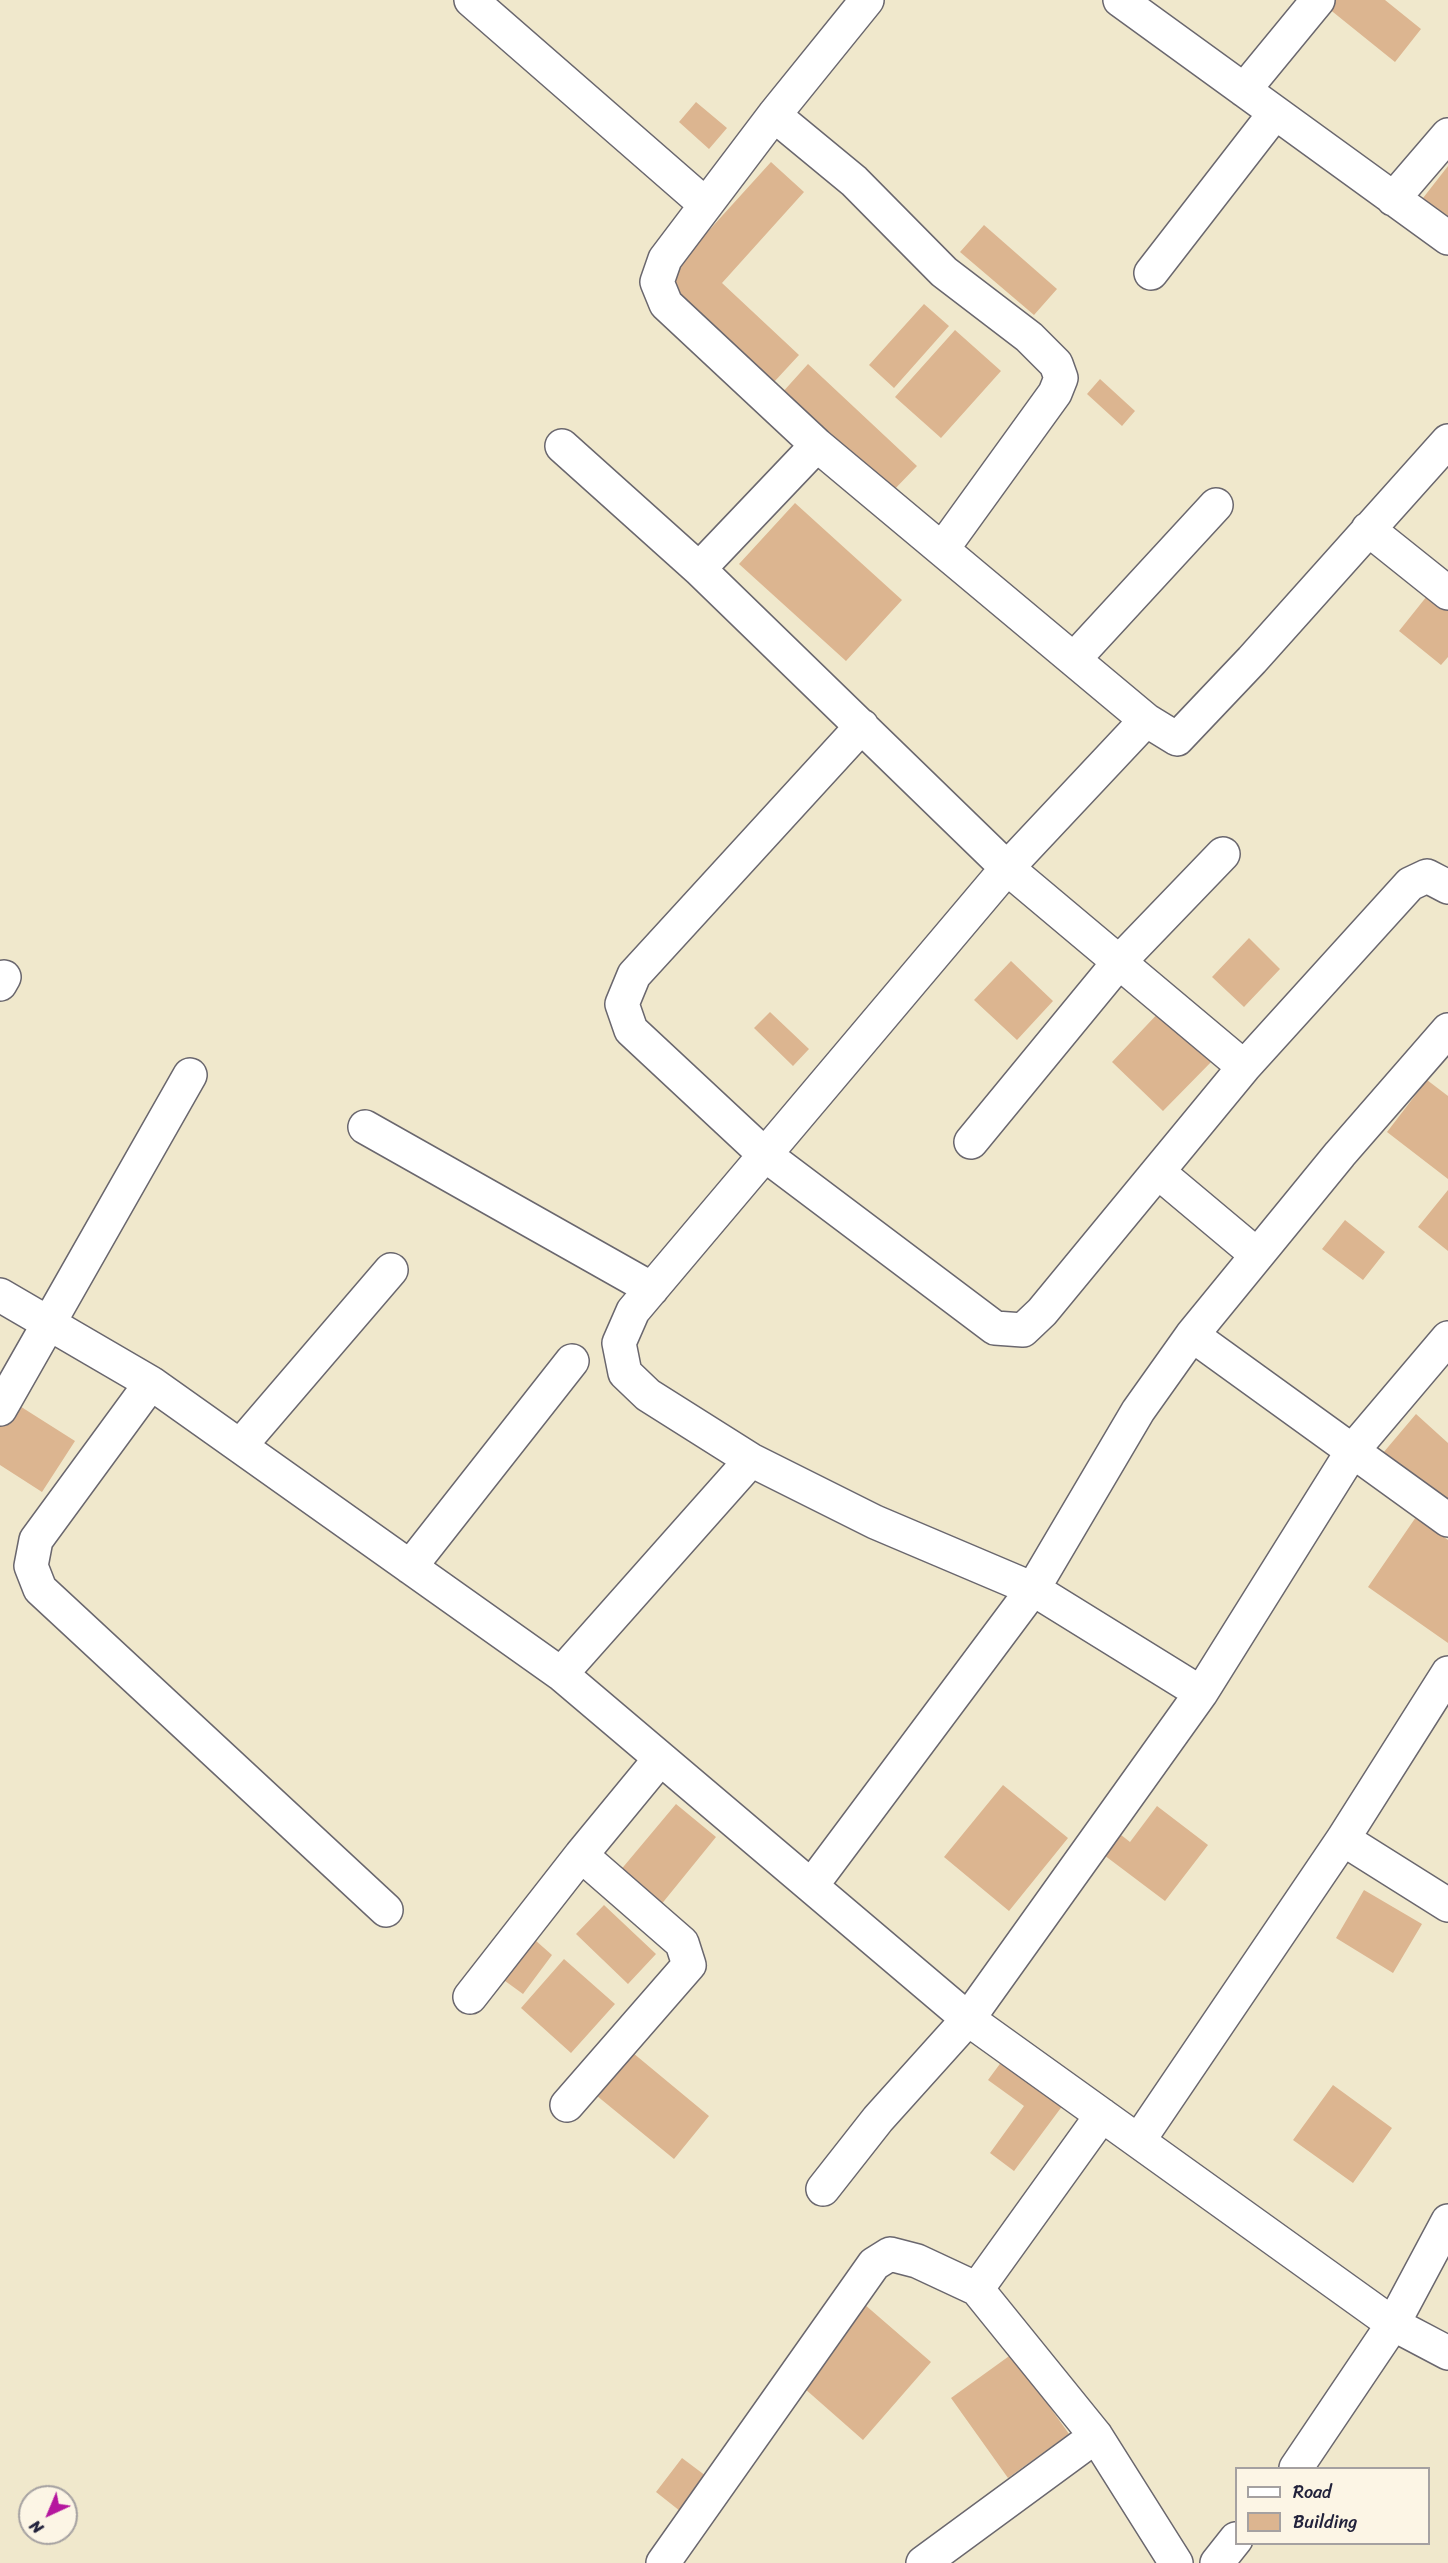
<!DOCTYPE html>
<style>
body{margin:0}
#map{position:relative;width:1448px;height:2563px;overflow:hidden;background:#f0e8cc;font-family:Sriracha,sans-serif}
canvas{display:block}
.legend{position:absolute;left:1235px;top:2467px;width:195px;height:78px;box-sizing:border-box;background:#fcf5e5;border:2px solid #a5a1a1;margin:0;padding:8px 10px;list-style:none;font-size:18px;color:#22223b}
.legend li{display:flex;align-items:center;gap:12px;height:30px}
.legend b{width:30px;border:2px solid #a5a1a1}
.north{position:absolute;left:18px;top:2485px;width:60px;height:60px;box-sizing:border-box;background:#fcf5e5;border:2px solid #a5a1a1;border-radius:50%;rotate:224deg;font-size:16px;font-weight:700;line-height:24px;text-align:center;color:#22223b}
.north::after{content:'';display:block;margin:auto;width:21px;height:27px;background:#b5179e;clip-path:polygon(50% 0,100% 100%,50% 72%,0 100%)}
</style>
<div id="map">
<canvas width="1448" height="2563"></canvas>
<ul class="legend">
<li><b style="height:8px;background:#fff"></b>Road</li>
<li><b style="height:16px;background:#dcb590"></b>Building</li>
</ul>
<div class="north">N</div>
</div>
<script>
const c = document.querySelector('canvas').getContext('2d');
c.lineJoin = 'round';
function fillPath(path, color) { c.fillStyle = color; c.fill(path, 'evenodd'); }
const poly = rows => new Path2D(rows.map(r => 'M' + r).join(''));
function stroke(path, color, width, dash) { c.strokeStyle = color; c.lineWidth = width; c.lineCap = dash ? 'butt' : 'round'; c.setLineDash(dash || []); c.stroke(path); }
const building = poly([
 [1334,0,1385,0,1421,29,1395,62,1328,8],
 [696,102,727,128,709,149,679,122],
 [771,162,804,192,722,283,799,355,774,382,663,281],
 [1448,166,1448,232,1416,207],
 [984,225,1057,289,1034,315,960,252],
 [924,304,949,326,894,388,869,365],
 [955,330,1001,371,941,438,895,397],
 [808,364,917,466,890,494,781,394],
 [1100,379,1135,411,1122,426,1087,394],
 [795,503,902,600,846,661,739,564],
 [1431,591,1448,605,1448,657,1441,665,1399,631],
 [1249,938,1280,969,1244,1007,1212,977],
 [1011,961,1053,1001,1017,1040,974,1000],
 [1163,1008,1215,1058,1163,1111,1112,1062],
 [770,1012,809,1049,793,1066,754,1028],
 [1427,1080,1448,1096,1448,1179,1387,1132],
 [1448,1190,1448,1251,1418,1227],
 [1345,1220,1385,1252,1363,1280,1322,1249],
 [15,1403,75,1441,42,1492,0,1465,0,1425],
 [1416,1414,1448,1443,1448,1509,1383,1453],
 [1416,1517,1448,1540,1448,1643,1368,1587],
 [1003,1785,1068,1838,1009,1911,944,1857],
 [676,1804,716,1837,660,1906,619,1872],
 [1157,1806,1208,1845,1165,1901,1100,1852,1116,1831,1130,1842],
 [1364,1890,1422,1924,1393,1973,1336,1938],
 [604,1905,656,1954,628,1984,576,1934],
 [535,1940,552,1955,523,1994,501,1978],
 [564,1959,615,2004,571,2053,521,2008],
 [627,2048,709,2116,674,2159,591,2091],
 [1005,2057,1066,2101,1014,2171,990,2153,1024,2106,988,2080],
 [1333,2085,1392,2128,1353,2183,1293,2140],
 [864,2304,931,2362,863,2440,796,2381],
 [1012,2354,1069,2434,1008,2478,951,2398],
 [682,2458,706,2476,680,2511,656,2492]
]);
const minor = poly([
 [471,0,706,205],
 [867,0,774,115,665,259,657,282,666,304,817,445,1146,720],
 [1120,0,1448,238],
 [1244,90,1318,0],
 [774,115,854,181,944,272,1029,337,1056,364,1061,378,1055,393,943,548],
 [1393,199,1448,135],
 [1151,273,1275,113],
 [562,446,699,569,1007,868,633,1311,619,1343,625,1373,648,1395,751,1460,875,1522,1033,1589,1201,1693],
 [1368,529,1448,593],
 [699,569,817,445],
 [1075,658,1216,505],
 [862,726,634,975,622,1004,631,1030,764,1154,995,1328,1023,1330,1042,1312,1244,1067,1410,884,1427,876,1448,887],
 [0,984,4,977],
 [1244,1067,1007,868,1146,720,1177,739,1252,660,1448,441],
 [365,1127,652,1289],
 [971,1142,1119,962,1223,854],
 [1158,1172,1257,1255],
 [0,1295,151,1383,561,1674,968,2019,1393,2324,1448,2353],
 [1192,1335,1448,1520],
 [151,1383,36,1540,31,1566,40,1589,386,1910],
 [0,1409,190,1075],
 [240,1446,391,1270],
 [410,1567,572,1361],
 [561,1674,751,1460],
 [1343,1839,1448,1905],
 [812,1885,1033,1589,1138,1411,1192,1335,1340,1154,1448,1030],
 [470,1997,581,1855,660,1759],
 [567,2105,689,1965,682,1943,581,1855],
 [1102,2115,977,2289,1096,2436,1176,2563],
 [1139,2140,1343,1839,1448,1673],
 [823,2189,878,2119,968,2019,1201,1693,1353,1450,1448,1338],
 [1296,2468,1393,2324,1448,2221],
 [663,2563,874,2264,890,2254,917,2261,977,2289],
 [923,2563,1096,2436],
 [1217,2563,1236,2539]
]);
fillPath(building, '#dcb590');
stroke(minor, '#6a676e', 36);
stroke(minor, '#fff', 33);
</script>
